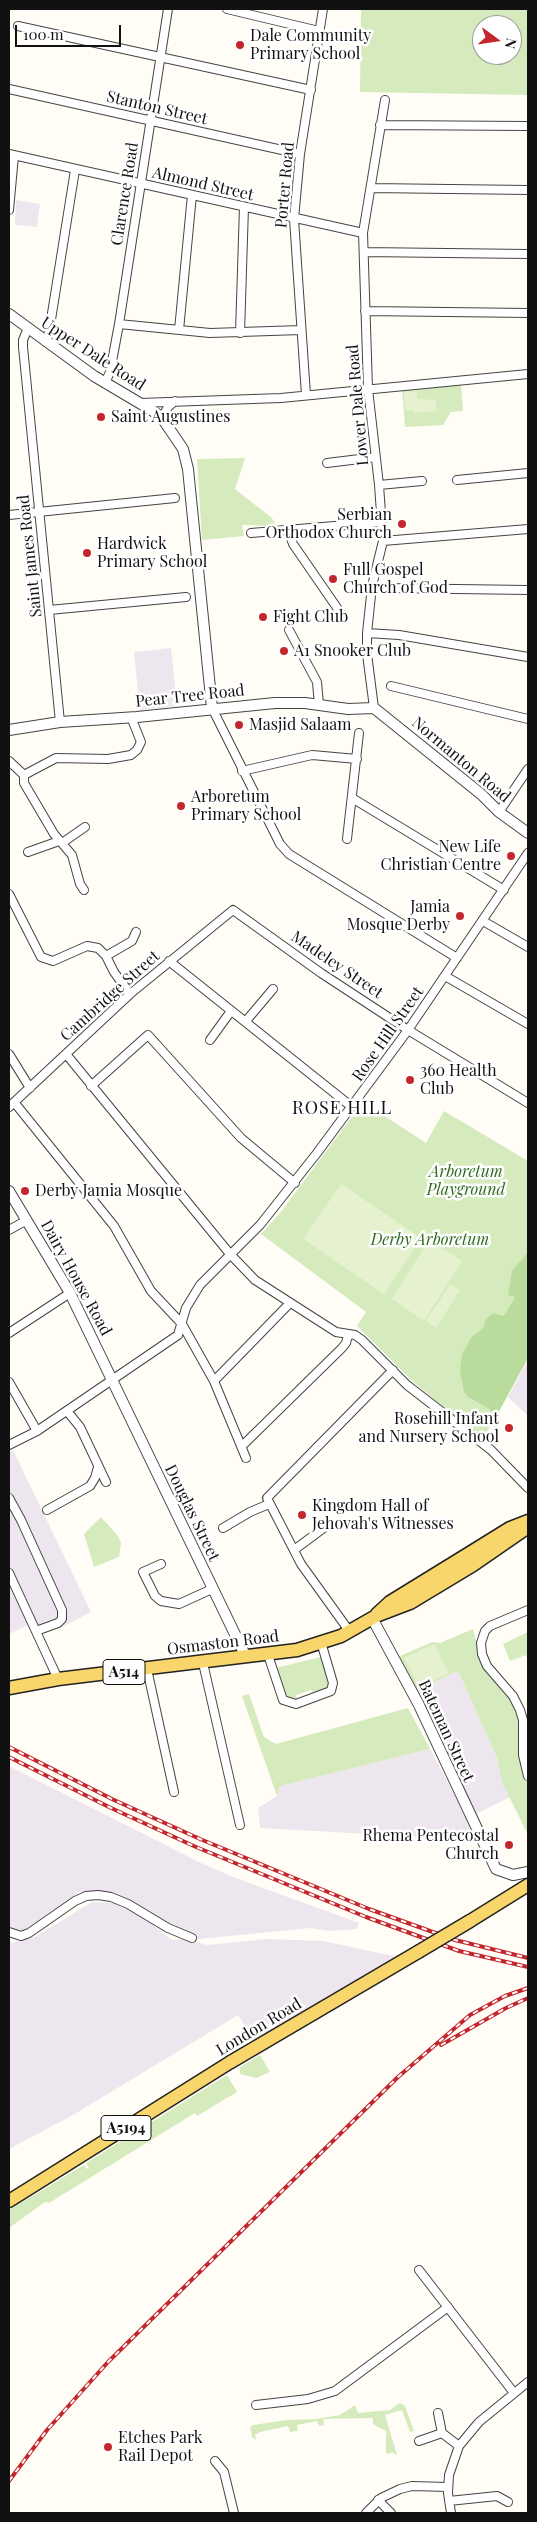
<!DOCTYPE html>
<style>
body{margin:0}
#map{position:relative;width:537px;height:2522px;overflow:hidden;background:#fffdf5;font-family:"Playfair Display",serif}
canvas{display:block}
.frame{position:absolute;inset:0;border:10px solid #111;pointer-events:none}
.north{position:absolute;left:472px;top:15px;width:50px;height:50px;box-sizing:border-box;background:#fff;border:1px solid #a0a0a0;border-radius:50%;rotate:104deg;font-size:14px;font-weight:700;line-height:20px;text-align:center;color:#111}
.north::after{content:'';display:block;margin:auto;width:18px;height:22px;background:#c4262e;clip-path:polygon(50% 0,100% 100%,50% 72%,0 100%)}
.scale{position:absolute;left:15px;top:25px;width:106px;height:22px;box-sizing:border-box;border:2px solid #111;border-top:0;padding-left:6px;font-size:15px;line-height:18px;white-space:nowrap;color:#111;-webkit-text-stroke:4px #fff;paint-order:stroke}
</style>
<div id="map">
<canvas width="537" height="2522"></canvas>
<div class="frame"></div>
<div class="north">N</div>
<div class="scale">100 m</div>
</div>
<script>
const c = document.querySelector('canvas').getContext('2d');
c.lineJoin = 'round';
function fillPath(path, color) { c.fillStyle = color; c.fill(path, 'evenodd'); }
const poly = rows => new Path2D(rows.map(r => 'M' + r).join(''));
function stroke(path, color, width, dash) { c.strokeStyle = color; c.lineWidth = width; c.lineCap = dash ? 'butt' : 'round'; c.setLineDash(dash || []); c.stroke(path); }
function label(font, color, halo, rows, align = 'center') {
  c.font = font + ' "Playfair Display",serif'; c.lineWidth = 5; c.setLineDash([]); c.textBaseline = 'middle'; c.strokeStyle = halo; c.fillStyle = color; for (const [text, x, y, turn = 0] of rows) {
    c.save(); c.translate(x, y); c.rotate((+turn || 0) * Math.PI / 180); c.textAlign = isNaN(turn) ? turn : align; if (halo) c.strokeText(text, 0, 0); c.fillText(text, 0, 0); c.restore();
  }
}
const industrial = poly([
 [16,200,40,204,37,227,15,225],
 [171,648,177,706,140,710,134,652],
 [528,1360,528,1416,508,1397],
 [13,1450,91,1612,64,1626,34,1635,28,1625,9,1634,9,1452],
 [458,1671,497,1758,502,1782,510,1797,474,1815,414,1692],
 [430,1749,473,1830,443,1838,260,1828,258,1808,277,1796,280,1786],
 [9,1766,201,1863,233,1877,359,1923,357,1929,329,1931,310,1928,199,1939,138,1907,94,1892,79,1892,21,1932,9,1928],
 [92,1902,113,1903,144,1918,172,1940,184,1939,207,1945,267,1939,323,1941,398,1957,255,2041,238,2015,73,2115,9,2149,9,1941,12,1943,35,1937]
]);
const green = poly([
 [361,9,528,9,528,95,360,92],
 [482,25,512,25,512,55,482,55],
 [461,385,463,411,451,412,443,425,405,427,402,390],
 [245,458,235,489,272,518,276,526,242,525,244,536,202,540,197,459],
 [363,1102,426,1143,444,1111,528,1161,528,1358,483,1439,411,1380,357,1326,366,1312,261,1234,280,1213],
 [101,1517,118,1536,121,1543,119,1557,94,1567,84,1534],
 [473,1629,482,1662,507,1693,517,1712,520,1758,522,1771,528,1785,528,1835,502,1782,497,1758,458,1671,414,1692,398,1657,432,1642,440,1643],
 [528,1632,528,1661,526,1655,510,1661,503,1644],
 [321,1657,329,1688,314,1696,312,1690,296,1695,297,1701,287,1698,275,1668],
 [249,1694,264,1737,276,1744,408,1708,430,1749,280,1786,277,1796,242,1696],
 [260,2055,270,2072,256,2078,240,2074,240,2067],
 [227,2075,237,2092,197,2116,195,2113,49,2203,45,2202,9,2228,9,2210,84,2165,87,2169,89,2168,86,2163],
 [400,2403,405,2406,414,2431,410,2432,402,2410,385,2415,397,2455,391,2452,390,2454,386,2453,386,2431,373,2424,373,2418,323,2419,324,2425,319,2426,317,2421,297,2425,298,2431,290,2432,288,2426,260,2432,255,2435,256,2440,252,2437,250,2427,253,2425,287,2420,316,2419,340,2415,355,2405,358,2413,390,2410]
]);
const forest = poly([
 [528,1252,528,1358,496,1417,488,1408,468,1397,464,1392,460,1371,462,1355,471,1338,483,1328,486,1319,493,1313,503,1316,506,1313,515,1297,508,1295,512,1271]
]);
const pitch = poly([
 [417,391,417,399,436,400,436,411,414,413,413,410,405,411,404,392],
 [341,1184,421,1238,384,1294,303,1239],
 [429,1240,462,1261,424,1321,392,1299],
 [450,1284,460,1290,436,1328,426,1321],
 [434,1644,449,1673,419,1687,404,1658]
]);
const minor = poly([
 [227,9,319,31],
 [18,26,311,90],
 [9,89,300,154],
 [380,125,528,126],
 [9,154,363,233],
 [371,188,528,190],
 [9,210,14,156],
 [365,252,528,254],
 [365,311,528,313],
 [119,324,210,333,301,330],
 [28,328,23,340,23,347,60,722],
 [179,330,192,195],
 [240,333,244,207],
 [46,342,49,332,75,170],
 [105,383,110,372,119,324,168,9],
 [306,395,294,219,300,154,323,9],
 [140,403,281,398,528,374],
 [162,418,168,407,175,401],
 [327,463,376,457],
 [457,480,528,473],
 [379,485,422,481],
 [9,515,175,498],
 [289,532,293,544,342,615],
 [251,533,382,522],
 [383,541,528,529],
 [372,586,384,588,528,590],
 [49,610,186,597],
 [289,630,317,682,319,705],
 [367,633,399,635,528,657],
 [391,686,528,719],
 [212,708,280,844,289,854,457,958],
 [374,708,367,654,367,633,372,586,383,541,379,485,368,389,363,233,385,100],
 [9,761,24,775],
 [242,771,312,755,357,759],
 [24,775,56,758,108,759,131,755,137,750,141,742,131,717],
 [24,775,24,783,54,834,72,855,80,884,84,890],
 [352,798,504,890],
 [499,812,528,769],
 [347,839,359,733],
 [62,843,85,827],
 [28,852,59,841],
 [9,894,41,957,53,961,87,946,98,948,106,956,114,972,130,994],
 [483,921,528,947],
 [106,956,132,941,136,932],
 [169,961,352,1107],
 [445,976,528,1024],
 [246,1021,273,989],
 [210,1040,231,1011],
 [9,1054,30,1088],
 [66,1054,230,1254,255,1280,336,1332,355,1335,362,1340,407,1385,491,1450,528,1488],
 [91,1086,148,1035,241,1138,295,1183],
 [14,1102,114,1226,151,1291,182,1324,214,1381,246,1458],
 [9,1107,130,994,233,910,321,973,408,1030,528,1103],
 [9,1230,27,1220],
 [9,1333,70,1293],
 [214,1381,290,1303],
 [9,1382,37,1431],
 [67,1411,80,1427,106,1482],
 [9,1445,37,1431,178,1335,186,1308,200,1285,260,1225,317,1153,408,1030,528,853],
 [242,1446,342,1348,346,1343,348,1335],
 [9,1498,21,1520,62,1610,62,1619,58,1623,36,1631],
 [47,1510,90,1486,95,1478,98,1467],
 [223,1528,250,1512,269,1504],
 [294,1550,329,1524],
 [161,1564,143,1572,155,1596,161,1601,179,1604,212,1589],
 [9,1573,58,1679],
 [528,1610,490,1626,485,1631,481,1643,482,1654,487,1666,513,1696,520,1710,523,1720,523,1755,528,1776],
 [350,1632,301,1564,267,1498,393,1370],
 [268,1655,283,1700,296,1704,331,1691,333,1683,321,1642],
 [203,1663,240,1825],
 [147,1669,174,1792],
 [9,1932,21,1936,29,1933,75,1901,86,1896,98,1895,111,1897,128,1904,168,1928,192,1938],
 [419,2270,514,2393],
 [256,2405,308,2399,335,2391,448,2307],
 [438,2413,442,2433,459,2446],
 [419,2441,442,2433],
 [215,2461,224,2472,234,2513],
 [378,2500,391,2513],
 [449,2501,497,2496,508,2502],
 [366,2513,381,2498,400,2489,412,2486,448,2487],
 [451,2513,448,2493,449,2475,459,2446,479,2422,528,2382]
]);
const tertiary = poly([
 [9,314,94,376,153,411,162,418,183,449,188,469,212,708],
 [9,730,60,722,137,717,275,703,305,703,348,709,374,708,481,794,499,812,528,833],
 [9,1191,70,1293,246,1657],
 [372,1618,419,1705,496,1869,513,1875,528,1872]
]);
const primary = poly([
 [377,1614,390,1602,468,1554,510,1528,528,1521],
 [9,1688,58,1679,297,1650,341,1636,376,1616,410,1603,473,1565,528,1527],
 [470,1921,528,1885],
 [9,2201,229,2063,418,1952]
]);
const rail = poly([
 [9,1747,114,1800,200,1839,369,1909,455,1940,528,1958],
 [9,1757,111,1808,196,1847,366,1917,459,1951,528,1967],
 [441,2045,506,2008,528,1998],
 [9,2481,47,2430,108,2362,398,2077,470,2015,505,1996,528,1988]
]);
const primaryBridge = poly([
 [418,1952,470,1921]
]);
const markers = [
 [240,45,5,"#c4262e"],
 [101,417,5,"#c4262e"],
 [402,524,5,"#c4262e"],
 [87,553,5,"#c4262e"],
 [333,579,5,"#c4262e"],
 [263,617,5,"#c4262e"],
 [284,651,5,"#c4262e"],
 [239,725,5,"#c4262e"],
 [181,806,5,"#c4262e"],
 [511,856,5,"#c4262e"],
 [460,916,5,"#c4262e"],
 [410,1080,5,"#c4262e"],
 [25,1191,5,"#c4262e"],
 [509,1428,5,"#c4262e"],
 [302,1515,5,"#c4262e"],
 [509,1845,5,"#c4262e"],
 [108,2447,5,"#c4262e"]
];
const shields = [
 [124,1672,42],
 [126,2128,50]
];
const shieldNames = [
 ["A514",124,1672],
 ["A5194",126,2128]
];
const poiNames = [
 ["Dale Community",250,36],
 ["Primary School",250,54],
 ["Saint Augustines",111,417],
 ["Serbian",392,515,"right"],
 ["Orthodox Church",392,533,"right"],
 ["Hardwick",97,544],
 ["Primary School",97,562],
 ["Full Gospel",343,570],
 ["Church of God",343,588],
 ["Fight Club",273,617],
 ["A1 Snooker Club",294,651],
 ["Masjid Salaam",249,725],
 ["Arboretum",191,797],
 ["Primary School",191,815],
 ["New Life",501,847,"right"],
 ["Christian Centre",501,865,"right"],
 ["Jamia",450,907,"right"],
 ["Mosque Derby",450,925,"right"],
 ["360 Health",420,1071],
 ["Club",420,1089],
 ["Derby Jamia Mosque",35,1191],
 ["Rosehill Infant",499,1419,"right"],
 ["and Nursery School",499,1437,"right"],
 ["Kingdom Hall of",312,1506],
 ["Jehovah's Witnesses",312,1524],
 ["Rhema Pentecostal",499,1836,"right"],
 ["Church",499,1854,"right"],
 ["Etches Park",118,2438],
 ["Rail Depot",118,2456]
];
const streetNames = [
 ["Stanton Street",157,108,13],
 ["Almond Street",203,184,13],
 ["Porter Road",285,185,-85],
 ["Clarence Road",125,194,-81],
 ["Upper Dale Road",93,354,33],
 ["Lower Dale Road",358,405,-95],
 ["Saint James Road",30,556,-96],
 ["Pear Tree Road",190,696,-6],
 ["Normanton Road",461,760,40],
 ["Madeley Street",337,965,34],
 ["Cambridge Street",110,996,-42],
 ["Rose Hill Street",388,1034,-55],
 ["Dairy House Road",76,1278,61],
 ["Douglas Street",192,1513,64],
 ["Osmaston Road",223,1643,-7],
 ["Bateman Street",446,1731,65],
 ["London Road",259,2027,-31]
];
const parkNames = [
 ["Arboretum",466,1172],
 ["Playground",466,1190],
 ["Derby Arboretum",430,1240]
];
const neighbourhoodNames = [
 ["ROSE HILL",342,1108]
];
fillPath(industrial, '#eee6ef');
fillPath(green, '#d5ebbd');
fillPath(forest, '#b9dc9c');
fillPath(pitch, '#e6f2cf');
stroke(minor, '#444', 10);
stroke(tertiary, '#444', 12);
stroke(primary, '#222', 15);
stroke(minor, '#fff', 8);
stroke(tertiary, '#fff', 10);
stroke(primary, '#f9d66b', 12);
stroke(rail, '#c4262e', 4);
stroke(rail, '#fff', 2, [5.5]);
stroke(primaryBridge, '#222', 15, []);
stroke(primaryBridge, '#f9d66b', 12);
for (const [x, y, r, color] of markers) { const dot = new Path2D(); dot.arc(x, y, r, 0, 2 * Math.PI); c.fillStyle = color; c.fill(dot); stroke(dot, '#fff', 2); }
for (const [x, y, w] of shields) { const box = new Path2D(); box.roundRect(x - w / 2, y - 12.5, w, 25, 4); c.fillStyle = '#fff'; c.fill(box); stroke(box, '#111', 1); }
label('bold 15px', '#111', null, shieldNames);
label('16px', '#111', '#fff', poiNames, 'left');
label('16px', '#111', '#fff', streetNames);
label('italic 16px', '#2f6b1f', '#fff', parkNames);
c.letterSpacing = '1px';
label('18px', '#111', '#fff', neighbourhoodNames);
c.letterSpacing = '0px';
</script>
